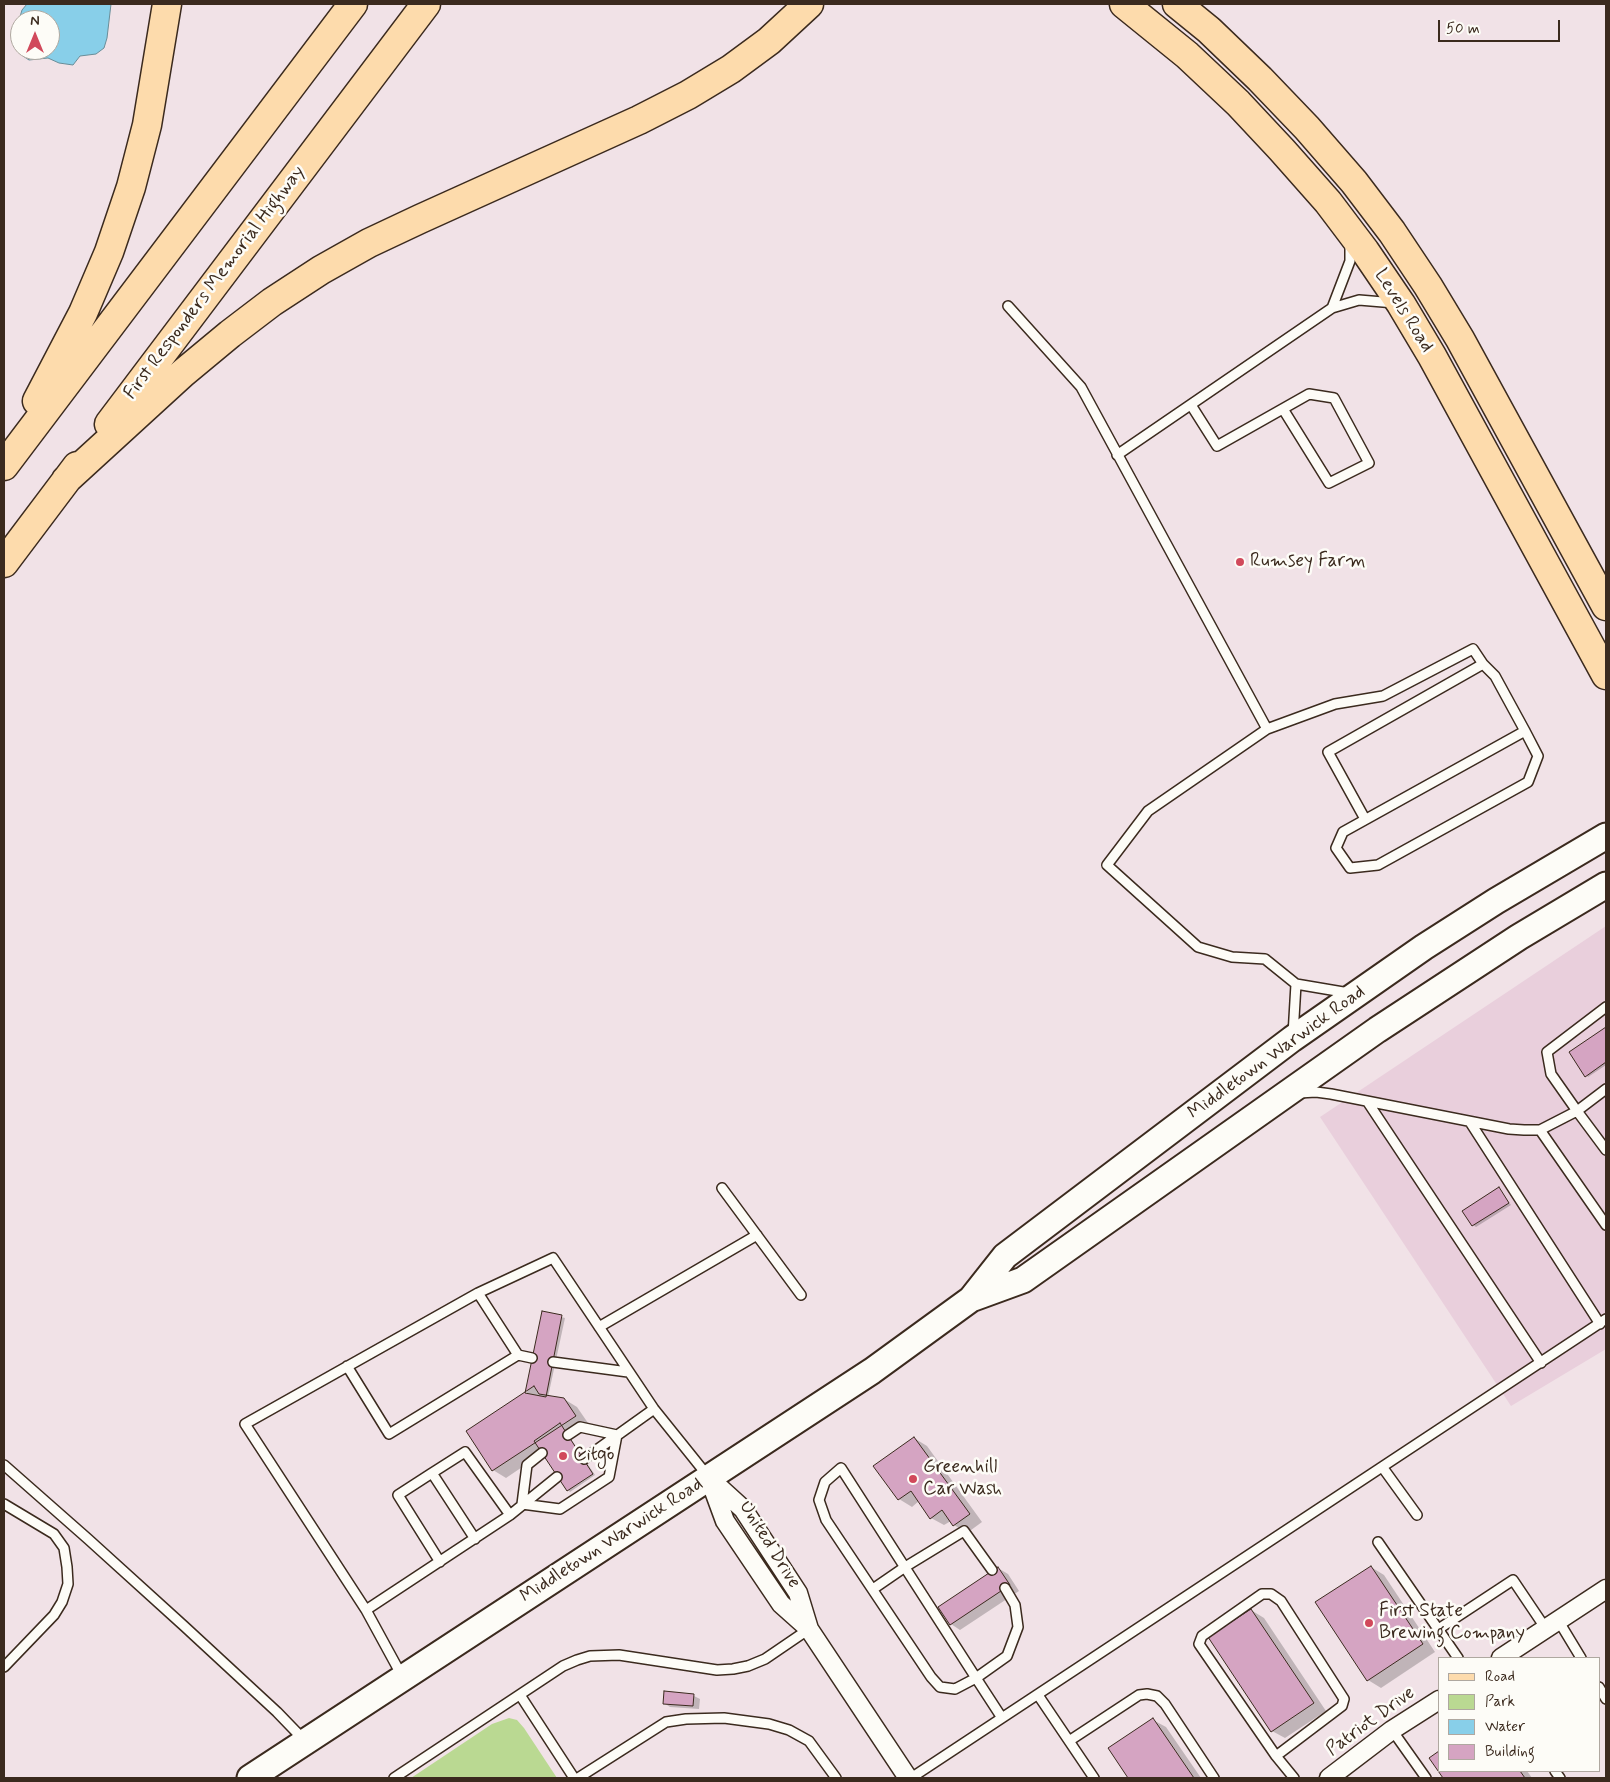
<!DOCTYPE html>
<style>
body{margin:0}
#map{position:relative;width:1610px;height:1782px;overflow:hidden;background:#f1e2e7;font-family:Mynerve,sans-serif}
canvas{display:block}
.frame{position:absolute;inset:0;border:5px solid #3b2a1e;pointer-events:none}
.legend{position:absolute;left:1438px;top:1657px;width:162px;height:115px;box-sizing:border-box;background:#fdfcf7;border:1px solid #afa8a0;margin:0;padding:6px 9px;list-style:none;font-size:15px;color:#3b2a1e}
.legend li{display:flex;align-items:center;gap:10px;height:25px}
.legend b{width:25px;border:1px solid #afa8a0}
.north{position:absolute;left:10px;top:10px;width:50px;height:50px;box-sizing:border-box;background:#fdfcf7;border:1px solid #afa8a0;border-radius:50%;rotate:0deg;font-size:14px;font-weight:700;line-height:20px;text-align:center;color:#3b2a1e}
.north::after{content:'';display:block;margin:auto;width:18px;height:22px;background:#d1495b;clip-path:polygon(50% 0,100% 100%,50% 72%,0 100%)}
.scale{position:absolute;left:1438px;top:20px;width:122px;height:22px;box-sizing:border-box;border:2px solid #3b2a1e;border-top:0;padding-left:6px;font-size:15px;line-height:18px;white-space:nowrap;color:#3b2a1e;-webkit-text-stroke:4px #fdfcf7;paint-order:stroke}
</style>
<div id="map">
<canvas width="1610" height="1782"></canvas>
<div class="frame"></div>
<ul class="legend">
<li><b style="height:6px;background:#fddbac"></b>Road</li>
<li><b style="height:14px;background:#bad992"></b>Park</li>
<li><b style="height:14px;background:#88cfe9"></b>Water</li>
<li><b style="height:14px;background:#d5a4c2"></b>Building</li>
</ul>
<div class="north">N</div>
<div class="scale">50 m</div>
</div>
<script>
const c = document.querySelector('canvas').getContext('2d');
c.lineJoin = 'round';
function fillPath(path, color) { c.fillStyle = color; c.fill(path, 'evenodd'); }
const poly = rows => new Path2D(rows.map(r => 'M' + r).join(''));
function stroke(path, color, width, dash) { c.strokeStyle = color; c.lineWidth = width; c.lineCap = dash ? 'butt' : 'round'; c.setLineDash(dash || []); c.stroke(path); }
function label(font, color, halo, rows, align = 'center') {
  c.font = font + ' Mynerve,sans-serif'; c.lineWidth = 5; c.setLineDash([]); c.textBaseline = 'middle'; c.strokeStyle = halo; c.fillStyle = color; for (const [text, x, y, turn = 0] of rows) {
    c.save(); c.translate(x, y); c.rotate((+turn || 0) * Math.PI / 180); c.textAlign = isNaN(turn) ? turn : align; if (halo) c.strokeText(text, 0, 0); c.fillText(text, 0, 0); c.restore();
  }
}
const built = poly([
 [1606,926,1606,1349,1511,1406,1320,1117]
]);
const green = poly([
 [509,1718,517,1720,524,1728,557,1778,411,1778,492,1724]
]);
const water = poly([
 [27,4,111,4,107,38,104,48,96,54,80,56,73,65,59,63,48,58,29,60,23,56,22,50,50,50,50,20,20,20,20,31,18,30,19,20,22,10,27,4]
]);
const shadow = poly([
 [1606,1028,1606,1065,1588,1077,1570,1052],
 [1499,1189,1511,1205,1476,1227,1473,1225,1464,1211],
 [543,1312,565,1318,548,1397,564,1399,577,1407,588,1423,569,1436,595,1475,570,1492,568,1490,543,1453,506,1478,493,1470,527,1392],
 [914,1438,927,1446,982,1522,967,1533,954,1525,951,1521,944,1525,931,1518,919,1501,912,1507,899,1499],
 [1371,1567,1384,1575,1435,1652,1381,1688,1368,1680],
 [998,1568,1008,1574,1019,1591,960,1630,951,1624],
 [1251,1610,1264,1618,1326,1711,1285,1738,1272,1731],
 [665,1693,694,1696,700,1699,699,1709,670,1707,664,1703],
 [1153,1720,1166,1727,1201,1778,1130,1778,1110,1749],
 [1439,1771,1527,1771,1532,1778,1444,1778]
]);
const building = poly([
 [1606,1027,1606,1062,1585,1077,1569,1052,1606,1027],
 [1499,1187,1509,1203,1472,1226,1462,1211,1499,1187],
 [542,1311,562,1315,546,1397,525,1393,542,1311],
 [534,1386,539,1394,564,1398,576,1416,492,1471,466,1431,534,1386],
 [560,1423,593,1474,567,1491,534,1441,560,1423],
 [914,1437,970,1514,953,1526,942,1510,930,1519,911,1491,898,1500,873,1466,914,1437],
 [1371,1566,1423,1644,1367,1681,1315,1602,1371,1566],
 [998,1567,1010,1585,950,1625,938,1607,998,1567],
 [1251,1609,1314,1703,1271,1732,1208,1637,1251,1609],
 [664,1691,694,1694,693,1706,663,1704,664,1691],
 [1153,1718,1194,1778,1128,1778,1108,1748,1153,1718],
 [1439,1751,1439,1771,1520,1771,1525,1778,1443,1778,1429,1758,1439,1751]
]);
const lane = poly([
 [1008,306,1081,387,1267,729,1148,811,1107,865,1198,947,1232,957,1265,959,1296,984],
 [1332,308,1350,261,1350,244],
 [1191,405,1217,446,1309,394,1334,398,1369,463,1329,483,1283,409],
 [1117,455,1332,308,1359,300,1395,303],
 [1267,729,1335,704,1383,696,1473,649,1483,664,1495,676,1525,731,1538,756,1528,782,1378,865,1350,868,1336,848,1343,832,1525,731],
 [1365,819,1328,752,1483,664],
 [1606,1007,1547,1052,1551,1074,1577,1111,1606,1150],
 [1293,1035,1296,984,1349,993],
 [1299,1093,1316,1092,1331,1094,1509,1129,1524,1130,1540,1130,1577,1111,1606,1089],
 [1367,1101,1541,1363],
 [1470,1122,1600,1324],
 [1540,1130,1606,1225],
 [722,1188,801,1295],
 [478,1293,518,1355],
 [599,1327,757,1235],
 [553,1362,628,1372],
 [347,1366,389,1434,518,1355,532,1358],
 [542,1453,527,1465,522,1504,560,1509,609,1477,617,1435,580,1427,568,1435],
 [584,1459,654,1409],
 [4,1465,88,1539,184,1626,277,1712,305,1741],
 [1383,1468,1417,1515],
 [432,1473,465,1452,510,1515],
 [4,1504,54,1534,64,1548,67,1567,68,1584,62,1602,54,1615,4,1667],
 [1378,1542,1458,1658],
 [440,1562,398,1495,432,1473,475,1539],
 [873,1589,905,1567,964,1531,992,1570],
 [366,1610,510,1515,557,1477],
 [1558,1620,1581,1658],
 [1437,1630,1513,1580,1546,1629],
 [402,1676,366,1610,245,1424,478,1293,553,1258,654,1409,707,1475],
 [1599,1687,1606,1699],
 [520,1695,574,1778],
 [1038,1695,1094,1778],
 [1002,1718,976,1678,841,1468,825,1482,819,1500,826,1520,931,1677,940,1687,955,1689,976,1678,1007,1656,1018,1627,1015,1605,1005,1588],
 [1392,1730,1426,1778],
 [1069,1741,1139,1695,1147,1694,1157,1696,1165,1704,1214,1778],
 [1276,1756,1342,1706,1344,1699,1281,1601,1271,1594,1262,1594,1202,1636,1199,1644,1276,1756,1294,1778],
 [1555,1771,1560,1778],
 [394,1778,563,1666,577,1660,590,1656,619,1655,717,1670,733,1669,748,1666,765,1659,809,1629],
 [578,1778,666,1722,686,1719,724,1718,769,1724,789,1730,809,1741,836,1778],
 [911,1778,1606,1319]
]);
const street = poly([
 [709,1478,743,1509,798,1593,809,1629,908,1778],
 [711,1483,725,1521,781,1604,809,1629],
 [1501,1658,1606,1589],
 [1329,1778,1392,1730,1439,1700]
]);
const secondary = poly([
 [971,1299,1023,1280,1377,1030,1519,937,1606,885],
 [250,1778,872,1371,971,1299,1005,1256,1292,1039,1424,947,1496,901,1606,836]
]);
const primary = poly([
 [1124,4,1187,55,1238,103,1282,150,1328,202,1365,251,1401,304,1432,356,1606,675],
 [1177,4,1209,30,1260,79,1307,128,1354,182,1392,232,1428,286,1460,339,1606,606]
]);
const highway = poly([
 [37,401,83,313,109,252,131,187,147,125,167,4],
 [109,424,426,4],
 [4,466,353,4],
 [66,480,183,373,230,334,272,302,321,270,369,243,420,219,639,120,688,95,731,69,769,41,809,4],
 [4,563,77,466]
]);
const markers = [
 [1240,562,5,"#d1495b"],
 [563,1456,5,"#d1495b"],
 [913,1479,5,"#d1495b"],
 [1369,1623,5,"#d1495b"]
];
const streetNames = [
 ["First Responders Memorial Highway",215,283,-53],
 ["Levels Road",1403,311,58],
 ["Middletown Warwick Road",1277,1053,-36],
 ["Middletown Warwick Road",612,1541,-33],
 ["United Drive",769,1545,58],
 ["Patriot Drive",1371,1722,-36]
];
const poiNames = [
 ["Rumsey Farm",1250,562],
 ["Citgo",573,1456],
 ["Greenhill",923,1468],
 ["Car Wash",923,1490],
 ["First State",1379,1612],
 ["Brewing Company",1379,1634]
];
fillPath(built, '#e9cfdc');
fillPath(green, '#bad992');
fillPath(water, '#88cfe9');
stroke(water, '#698d98', 1);
fillPath(shadow, '#0003');
fillPath(building, '#d5a4c2');
stroke(building, '#3b2a1e', 1);
stroke(lane, '#3b2a1e', 12);
stroke(street, '#3b2a1e', 21);
stroke(secondary, '#3b2a1e', 29);
stroke(primary, '#3b2a1e', 31);
stroke(highway, '#3b2a1e', 31);
stroke(lane, '#fdfcf7', 9);
stroke(street, '#fdfcf7', 18);
stroke(secondary, '#fdfcf7', 25);
stroke(primary, '#fddbac', 28);
stroke(highway, '#fddbac', 28);
for (const [x, y, r, color] of markers) { const dot = new Path2D(); dot.arc(x, y, r, 0, 2 * Math.PI); c.fillStyle = color; c.fill(dot); stroke(dot, '#fdfcf7', 2); }
label('19px', '#3b2a1e', '#fdfcf7', streetNames);
label('19px', '#3b2a1e', '#fdfcf7', poiNames, 'left');
</script>
